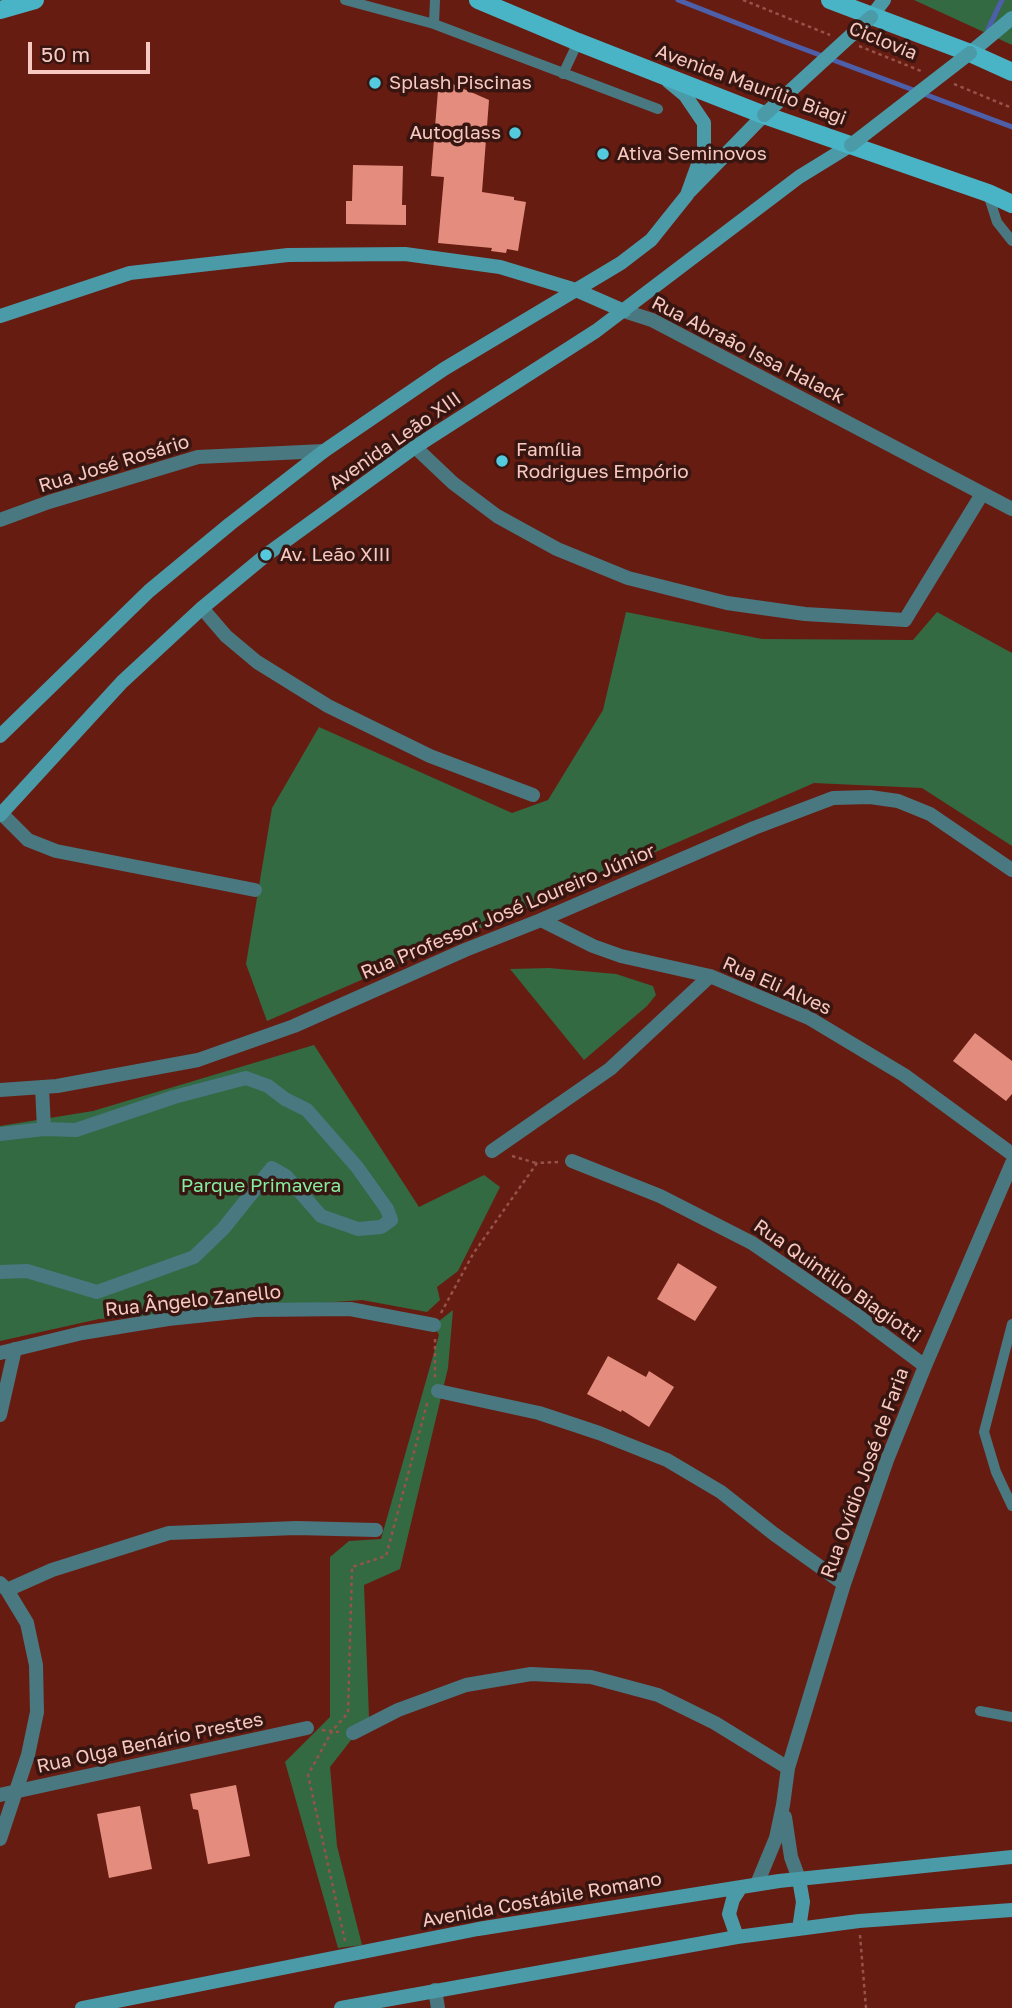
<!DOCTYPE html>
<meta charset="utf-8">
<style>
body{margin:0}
#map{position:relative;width:1012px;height:2008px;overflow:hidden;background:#671c12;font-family:"Golos Text",sans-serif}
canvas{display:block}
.scale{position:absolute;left:28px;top:42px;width:122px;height:32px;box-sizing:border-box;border:4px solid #f8c9c0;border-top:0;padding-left:9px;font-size:21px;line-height:24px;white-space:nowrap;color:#f8c9c0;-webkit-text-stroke:5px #371510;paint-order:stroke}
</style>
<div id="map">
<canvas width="1012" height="2008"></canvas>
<div class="scale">50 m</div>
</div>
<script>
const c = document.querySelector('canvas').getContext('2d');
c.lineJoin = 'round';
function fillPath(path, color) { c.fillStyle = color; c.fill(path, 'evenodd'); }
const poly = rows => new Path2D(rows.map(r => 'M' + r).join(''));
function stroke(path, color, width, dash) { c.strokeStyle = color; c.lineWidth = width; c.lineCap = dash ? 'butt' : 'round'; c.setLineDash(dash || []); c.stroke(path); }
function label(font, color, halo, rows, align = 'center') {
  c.font = font + ' "Golos Text",sans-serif'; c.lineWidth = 7; c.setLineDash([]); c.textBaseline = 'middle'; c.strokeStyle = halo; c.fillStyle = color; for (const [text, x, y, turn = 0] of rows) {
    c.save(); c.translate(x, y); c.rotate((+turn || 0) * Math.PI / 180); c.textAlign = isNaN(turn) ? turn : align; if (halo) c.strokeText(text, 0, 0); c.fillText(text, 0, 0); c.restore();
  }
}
const green = poly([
 [914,0,1012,0,1012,45],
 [626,612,762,639,913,640,937,612,1012,653,1012,846,922,788,814,783,267,1021,246,964,272,808,319,727,512,813,548,800,603,710],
 [549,968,616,974,653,986,656,995,647,1006,584,1060,510,969],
 [314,1045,419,1207,484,1175,500,1187,458,1271,437,1287,440,1300,427,1312,362,1300,99,1319,0,1341,0,1126,93,1111],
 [453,1310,448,1368,400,1569,364,1585,369,1717,330,1767,337,1846,362,1945,338,1948,285,1762,330,1717,330,1557,349,1541,381,1539,439,1335,434,1325]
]);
const stream = poly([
 [678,0,785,42,1012,127],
 [988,29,1002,0]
]);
const building = poly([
 [439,78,489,100,482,192,514,197,514,200,526,202,518,251,507,249,506,253,491,251,492,248,438,243,444,177,431,176],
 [353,165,403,166,402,205,406,205,406,225,346,224,346,201,352,201],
 [975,1033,1012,1061,1012,1094,1006,1101,953,1061],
 [678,1263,717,1287,695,1321,657,1299],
 [608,1356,646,1377,649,1371,674,1387,649,1427,622,1410,621,1412,587,1394],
 [236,1785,250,1856,208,1864,198,1810,193,1809,190,1794],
 [140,1806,152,1869,109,1878,97,1814]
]);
const path = poly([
 [743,0,830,35],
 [859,46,921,71],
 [954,84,1012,108],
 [512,1156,536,1163],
 [441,1313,473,1254,537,1163,558,1162],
 [435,1339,435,1378],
 [322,1730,339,1732],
 [860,1935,866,2008],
 [345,1941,308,1775,332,1731,348,1713,352,1567,386,1556,428,1400]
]);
const lane = poly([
 [345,0,434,24,658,109],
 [434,24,435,0],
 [563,74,578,42],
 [988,194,997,222,1012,241],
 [1012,1324,984,1432,996,1472,1012,1506],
 [980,1711,1012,1717]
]);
const street = poly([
 [624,311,652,320,1012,509],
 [415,447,453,483,497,516,557,549,628,578,727,603,805,614,905,620,982,494],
 [0,520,49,502,198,457,324,451],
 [202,608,226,636,257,662,328,706,430,756,533,795],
 [0,812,28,840,56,851,255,890],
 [541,920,593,946,621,956,710,976,809,1018,904,1075,1012,1154],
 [0,1090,57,1086,198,1060,294,1026,465,950,541,920,754,828,833,798,870,797,898,801,930,814,1012,870],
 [0,1134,44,1129,42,1087],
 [492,1151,610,1069,710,976],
 [572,1161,660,1196,752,1243,857,1315,925,1366],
 [0,1272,27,1271,97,1292,194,1257,223,1229,272,1168,286,1176,321,1216,358,1229,381,1227,391,1220,387,1209,357,1167,307,1110,285,1099,268,1086,246,1078,174,1097,76,1130,44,1129],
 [0,1353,82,1333,168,1319,255,1310,350,1309,434,1325],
 [438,1391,539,1413,599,1433,667,1460,721,1492,774,1534,844,1584],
 [0,1415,15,1349],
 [0,1583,7,1590,27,1623,36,1665,37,1712,28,1755,0,1839],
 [7,1590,52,1570,169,1533,296,1528,376,1530],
 [353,1733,398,1710,466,1685,531,1674,591,1677,658,1695,715,1723,788,1768],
 [0,1795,307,1728],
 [785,1817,791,1857,799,1879],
 [757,1884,776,1838,783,1805,788,1768,844,1584,887,1460,925,1366,1012,1163],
 [435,1990,438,2008]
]);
const secondary = poly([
 [871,17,884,0],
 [970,53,1012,18],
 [690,191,764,115],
 [0,316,130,273,288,255,405,254,500,267,576,290,624,311],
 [0,736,149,591,230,524,324,451,444,369,621,263,651,240,687,195,704,148,704,123,685,95,668,81],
 [0,815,122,682,202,608,266,555,415,447,596,331,799,177,851,145],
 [799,1929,803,1902,799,1879],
 [737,1937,729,1914,733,1899,741,1887],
 [82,2008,478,1929,779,1881,1012,1857],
 [341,2008,737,1937,859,1921,1012,1910]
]);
const primary = poly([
 [478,0,578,42,764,115,988,193,1012,204],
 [830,0,970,53,1012,72],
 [0,10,35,0]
]);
const secondaryBridge = poly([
 [764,115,871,17],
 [851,145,970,53]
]);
const markers = [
 [375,83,7,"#54cade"],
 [515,133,7,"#54cade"],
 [603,154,7,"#54cade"],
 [502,461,7,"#54cade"],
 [266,555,7,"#54cade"]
];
const streetNames = [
 ["Ciclovia",883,41,22],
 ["Avenida Maurílio Biagi",751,85,20],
 ["Rua Abraão Issa Halack",748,350,27],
 ["Avenida Leão XIII",395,441,-35],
 ["Rua José Rosário",114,464,-17],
 ["Rua Professor José Loureiro Júnior",508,912,-23],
 ["Rua Eli Alves",777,986,24],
 ["Rua Quintilio Biagiotti",837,1281,35],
 ["Rua Ângelo Zanello",193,1301,-6],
 ["Rua Ovídio José de Faria",865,1473,-70],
 ["Rua Olga Benário Prestes",150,1743,-12],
 ["Avenida Costábile Romano",542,1900,-10]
];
const poiNames = [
 ["Splash Piscinas",389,83],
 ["Autoglass",501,133,"right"],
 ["Ativa Seminovos",617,154],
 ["Família",516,450],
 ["Rodrigues Empório",516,472],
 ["Av. Leão XIII",280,555]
];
const parkNames = [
 ["Parque Primavera",261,1186]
];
fillPath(green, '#336a42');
stroke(stream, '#4c5fa8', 5);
fillPath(building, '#e48d7e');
stroke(path, '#955349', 2.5, [3.5, 3.5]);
stroke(lane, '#497880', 10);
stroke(street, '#497880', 14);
stroke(secondary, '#4b9aa8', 14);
stroke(primary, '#49b4c6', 18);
stroke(secondaryBridge, '#4b9aa8', 14);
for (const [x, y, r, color] of markers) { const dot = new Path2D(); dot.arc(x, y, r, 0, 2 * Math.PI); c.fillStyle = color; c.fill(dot); stroke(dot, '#371510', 2.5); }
label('19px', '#f8c9c0', '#371510', streetNames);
label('19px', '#f8c9c0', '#371510', poiNames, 'left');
label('19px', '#84ed9f', '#371510', parkNames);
</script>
